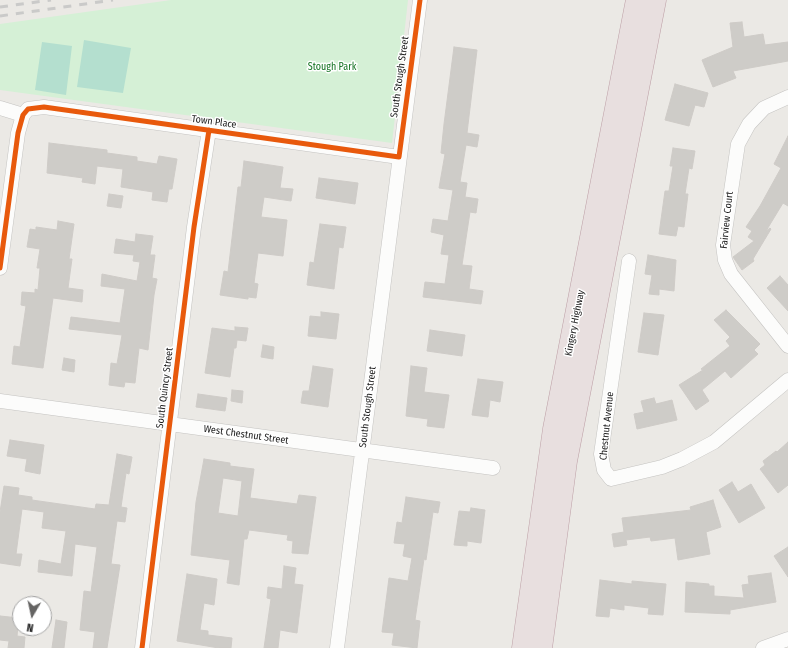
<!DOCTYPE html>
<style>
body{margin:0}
#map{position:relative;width:788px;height:648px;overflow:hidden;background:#ebe9e5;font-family:"Fira Sans Condensed",sans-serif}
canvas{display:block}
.north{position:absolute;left:12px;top:596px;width:40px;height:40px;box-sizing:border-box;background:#fff;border:1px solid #a5a5a5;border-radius:50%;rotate:189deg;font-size:11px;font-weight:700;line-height:16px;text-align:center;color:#1d1d1d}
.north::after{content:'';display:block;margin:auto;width:14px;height:18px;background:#656463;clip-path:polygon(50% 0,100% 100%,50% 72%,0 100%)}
</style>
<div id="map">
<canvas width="788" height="648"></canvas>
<div class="north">N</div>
</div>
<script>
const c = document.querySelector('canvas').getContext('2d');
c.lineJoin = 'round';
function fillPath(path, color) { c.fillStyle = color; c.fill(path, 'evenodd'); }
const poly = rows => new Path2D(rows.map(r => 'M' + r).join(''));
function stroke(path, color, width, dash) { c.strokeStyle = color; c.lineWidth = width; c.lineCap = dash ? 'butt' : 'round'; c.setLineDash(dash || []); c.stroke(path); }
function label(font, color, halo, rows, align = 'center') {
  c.font = font + ' "Fira Sans Condensed",sans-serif'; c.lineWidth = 3; c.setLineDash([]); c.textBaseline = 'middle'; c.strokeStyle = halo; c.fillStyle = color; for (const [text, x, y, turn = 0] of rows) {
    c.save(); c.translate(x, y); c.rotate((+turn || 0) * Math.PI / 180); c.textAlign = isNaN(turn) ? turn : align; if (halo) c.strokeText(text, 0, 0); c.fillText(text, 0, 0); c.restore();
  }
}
const park = poly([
 [171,0,408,0,392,143,0,90,0,24]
]);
const pitch = poly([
 [84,40,131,48,123,93,77,87],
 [42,42,72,46,66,95,35,90]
]);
const building = poly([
 [742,22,744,37,763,34,765,45,788,42,788,61,733,71,736,78,713,87,702,60,733,47,730,23,742,22],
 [454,47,477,50,467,133,479,135,477,147,466,145,460,182,467,183,465,197,478,199,476,213,470,212,462,265,472,266,469,289,483,291,481,304,423,297,425,282,445,284,449,255,441,254,444,235,431,232,433,219,448,221,453,190,439,188,445,154,441,153,444,124,454,47],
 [675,84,708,93,704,107,695,105,689,126,665,120,675,84],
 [788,136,788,206,783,203,766,231,770,228,771,229,753,259,754,261,742,270,733,257,754,241,748,237,752,231,746,227,760,206,781,168,774,164,788,136],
 [49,143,107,150,107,153,137,157,137,161,157,164,159,156,177,159,172,189,169,189,167,202,152,200,153,192,121,187,123,169,97,166,95,184,82,182,83,178,47,173,49,143],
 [673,148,695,151,692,169,689,168,685,194,688,194,684,227,678,226,676,236,659,234,665,191,669,191,673,166,670,166,673,148],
 [244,161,283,167,280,188,293,189,291,201,264,197,261,217,287,220,283,256,258,253,254,283,258,284,256,298,248,297,248,299,220,295,224,271,228,272,238,187,241,187,244,161],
 [319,178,358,183,355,204,316,198,319,178],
 [109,194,123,196,121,208,107,206,109,194],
 [58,221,74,224,69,259,72,259,68,288,83,290,82,302,53,298,43,368,12,364,14,346,20,347,26,306,21,305,22,292,35,293,35,289,38,290,40,268,37,268,40,249,27,247,30,229,36,230,36,227,57,230,58,221],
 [320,224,346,227,343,248,339,247,334,289,307,285,310,262,314,263,320,224],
 [136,234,153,236,150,255,155,255,152,278,157,279,154,295,148,350,139,348,135,383,125,382,124,387,109,385,111,363,117,364,122,335,69,329,71,317,120,323,125,289,101,286,102,274,137,281,140,262,133,261,134,255,114,253,116,239,135,242,136,234],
 [648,255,676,260,674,291,659,289,659,295,649,294,652,275,645,274,648,255],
 [780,276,788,285,788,311,767,288,780,276],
 [726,310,760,344,754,350,758,354,731,378,725,371,702,390,709,401,696,410,679,385,703,370,701,369,730,346,726,341,730,337,714,320,726,310],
 [321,312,339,314,336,339,308,336,310,316,321,317,321,312],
 [644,313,664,315,658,355,638,352,644,313],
 [235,327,248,328,246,341,237,340,236,348,234,348,230,377,205,373,212,328,235,331,235,327],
 [430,330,465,335,462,356,427,351,430,330],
 [263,345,274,347,273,359,261,357,263,345],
 [64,358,75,360,74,372,62,370,64,358],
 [313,366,333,369,328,407,301,403,303,391,309,391,313,366],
 [411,366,427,368,424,392,449,395,444,428,427,426,428,419,406,416,411,366],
 [478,379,503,382,500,402,490,400,488,417,472,415,478,379],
 [232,390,243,391,242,403,231,401,232,390],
 [198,394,227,398,225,411,196,407,198,394],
 [654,398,656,404,672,400,677,420,637,429,634,414,644,412,641,401,654,398],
 [10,440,44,445,40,474,25,471,27,459,7,456,10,440],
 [788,442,788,485,778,493,760,469,765,465,763,461,776,451,777,452,788,442],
 [117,454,132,457,129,474,126,473,121,507,127,508,125,522,117,521,111,564,120,565,107,648,93,648,95,632,80,630,84,591,91,592,97,547,75,544,72,576,38,572,39,560,61,564,66,531,42,528,44,512,22,509,16,554,22,554,20,566,0,563,0,512,4,486,19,488,18,495,32,497,32,500,95,509,96,504,109,505,117,454],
 [204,459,230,463,230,466,254,469,250,498,297,504,299,495,316,497,308,554,292,553,293,541,287,540,288,535,249,530,247,539,244,539,239,585,227,583,230,560,191,555,196,502,204,459],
 [223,478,242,481,238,516,218,513,223,478],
 [732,482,738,492,751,484,765,508,739,523,719,490,732,482],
 [406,497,440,502,438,513,433,512,426,560,424,559,415,620,420,621,417,648,392,645,394,633,382,632,389,578,408,581,412,558,403,556,405,544,394,543,397,522,402,523,406,497],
 [713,500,721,527,706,532,710,554,678,560,675,538,651,541,650,537,626,540,627,545,614,547,612,534,624,532,622,518,691,510,690,507,713,500],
 [471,508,485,510,481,543,467,541,467,546,454,545,459,511,470,512,471,508],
 [788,547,788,577,774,556,788,547],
 [284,566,296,568,294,584,303,585,297,633,280,630,278,648,264,648,271,599,267,598,268,587,282,589,284,566],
 [771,573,776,602,730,610,730,614,685,612,686,582,709,584,709,586,714,586,714,596,744,598,742,585,749,584,748,576,771,573],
 [187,574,217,579,214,605,204,603,200,630,208,631,208,635,232,638,231,648,219,648,177,641,187,574],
 [600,580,632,584,632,581,666,584,663,615,648,614,649,608,624,605,624,610,610,608,609,617,596,616,600,580],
 [0,616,19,618,17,636,25,637,24,648,8,648,9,641,0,640,0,616],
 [56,620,67,622,64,648,52,648,56,620]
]);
const minor = poly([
 [788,97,764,108,749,124,738,144,723,245,725,260,731,274,788,346],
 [0,108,23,115],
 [629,261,601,454,604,470,611,479,662,467,682,459,714,442,788,380],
 [0,268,18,133,23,115,28,109,44,107,399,157],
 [0,401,493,468],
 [142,648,194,227,209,130],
 [337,648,420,0],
 [763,648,788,639]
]);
const motorway = poly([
 [523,648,554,429,637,0],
 [541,648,566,461,655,0]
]);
const rail = poly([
 [0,7,51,0],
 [0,16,113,0]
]);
const cycleway = poly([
 [0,268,18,133,23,115,28,109,44,107,399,157,420,0],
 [142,648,194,227,209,130]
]);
const parkNames = [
 ["Stough Park",332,67]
];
const streetNames = [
 ["South Stough Street",400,77,-82],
 ["Town Place",214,122,8],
 ["Fairview Court",727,220,-84],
 ["Kingery Highway",575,323,-79],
 ["South Quincy Street",165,388,-83],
 ["South Stough Street",368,407,-83],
 ["Chestnut Avenue",607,426,-84],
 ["West Chestnut Street",246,435,8]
];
fillPath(park, '#d5f0d6');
fillPath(pitch, '#b4dfcf');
fillPath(building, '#ceccc8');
stroke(building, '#cecbc7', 1);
stroke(minor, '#c4c3c1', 15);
stroke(motorway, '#bd9fa6', 23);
stroke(minor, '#fcfcfb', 14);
stroke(motorway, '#e8dfdf', 22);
stroke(rail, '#cacac9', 3, [8, 8]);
stroke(cycleway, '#e8590c', 5);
label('10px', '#137221', '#fff', parkNames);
label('10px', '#1d1d1d', '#fff', streetNames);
</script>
